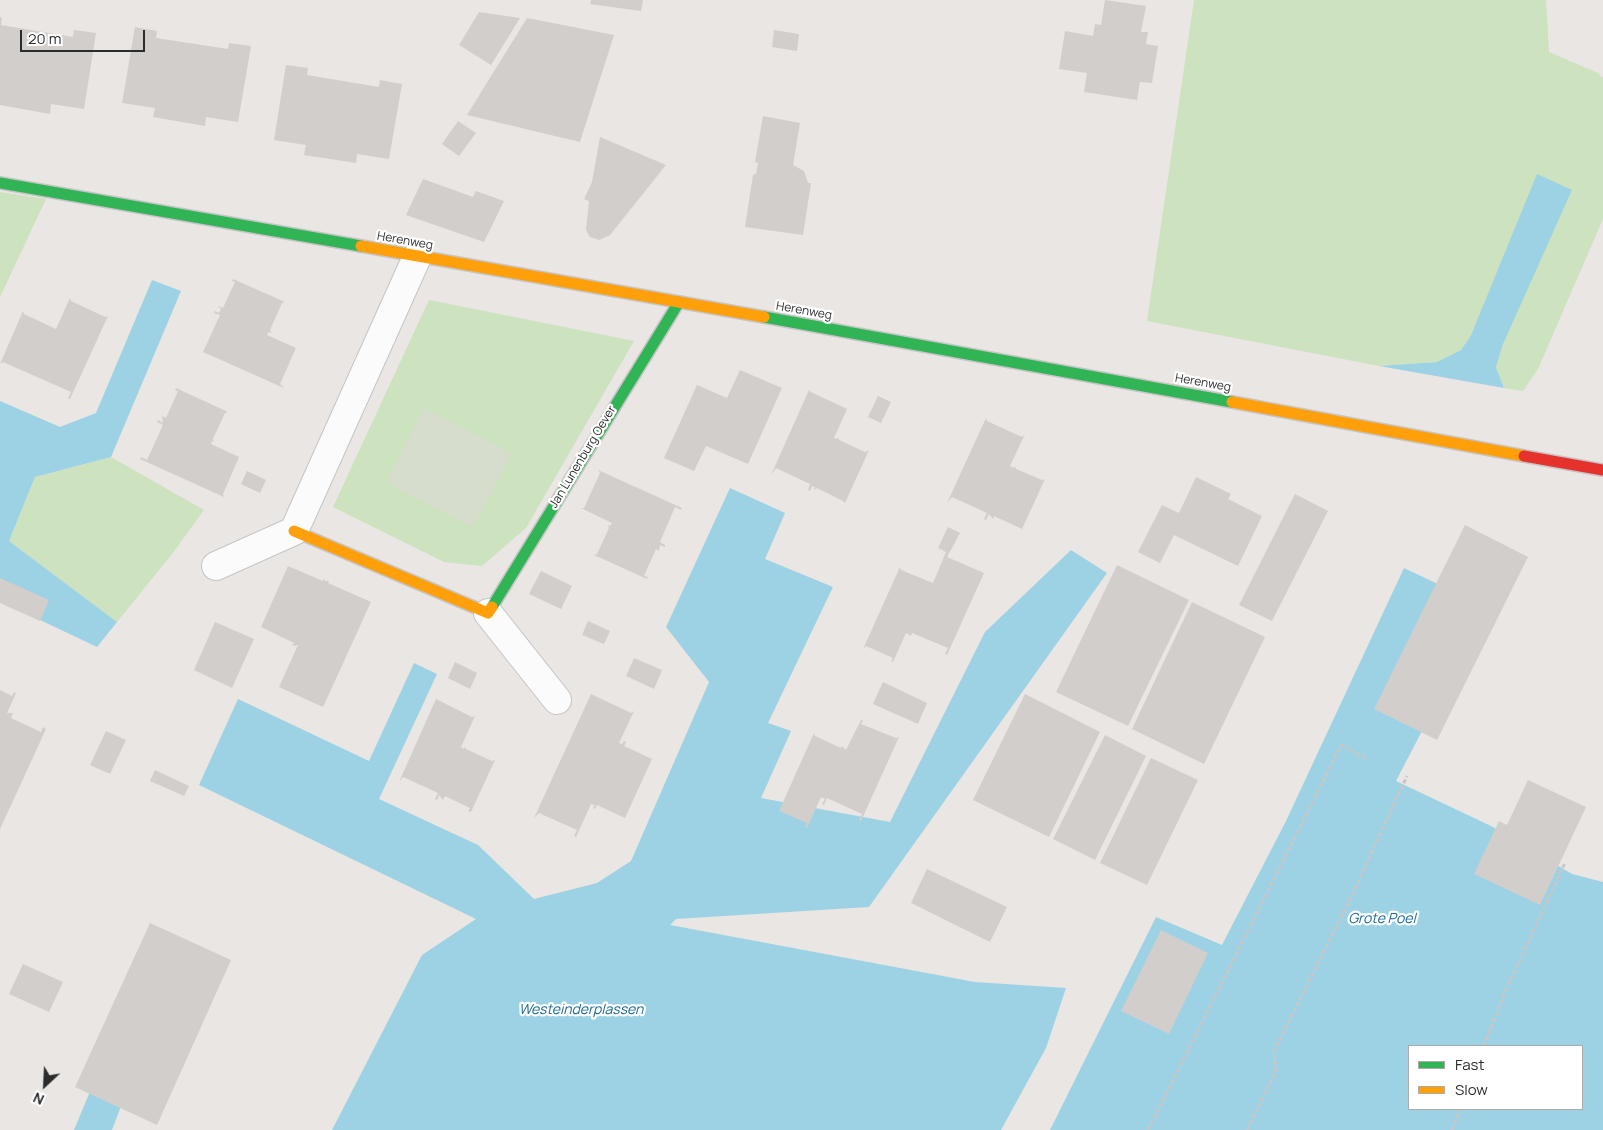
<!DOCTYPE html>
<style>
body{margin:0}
#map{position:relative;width:1603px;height:1130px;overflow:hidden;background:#e9e6e3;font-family:Manrope,sans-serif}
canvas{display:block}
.legend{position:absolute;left:1408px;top:1045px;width:175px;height:65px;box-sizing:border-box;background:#fff;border:1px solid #ababab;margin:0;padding:6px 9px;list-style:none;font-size:15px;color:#2c2c2c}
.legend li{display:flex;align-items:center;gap:10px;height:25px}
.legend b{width:25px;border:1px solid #ababab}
.north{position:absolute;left:20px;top:1060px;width:50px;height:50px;-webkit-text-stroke:4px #fff;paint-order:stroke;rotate:205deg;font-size:14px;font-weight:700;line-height:20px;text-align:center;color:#2c2c2c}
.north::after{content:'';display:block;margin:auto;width:18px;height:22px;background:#2c2c2c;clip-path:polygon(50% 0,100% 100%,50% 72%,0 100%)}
.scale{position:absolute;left:20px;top:30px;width:125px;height:22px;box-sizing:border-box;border:2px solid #2c2c2c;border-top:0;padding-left:6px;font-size:15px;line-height:18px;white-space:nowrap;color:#2c2c2c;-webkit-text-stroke:4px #fff;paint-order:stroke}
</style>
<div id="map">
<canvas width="1603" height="1130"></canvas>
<ul class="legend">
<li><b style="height:6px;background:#30b455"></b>Fast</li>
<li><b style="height:6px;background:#ff9f0a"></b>Slow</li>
</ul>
<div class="north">N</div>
<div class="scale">20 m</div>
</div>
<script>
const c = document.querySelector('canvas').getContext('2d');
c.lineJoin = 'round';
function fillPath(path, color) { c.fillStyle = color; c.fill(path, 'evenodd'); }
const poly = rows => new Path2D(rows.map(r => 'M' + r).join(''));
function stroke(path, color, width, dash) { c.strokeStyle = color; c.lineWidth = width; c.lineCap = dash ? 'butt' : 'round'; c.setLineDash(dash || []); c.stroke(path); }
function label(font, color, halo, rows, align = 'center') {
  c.font = font + ' Manrope,sans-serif'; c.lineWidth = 4.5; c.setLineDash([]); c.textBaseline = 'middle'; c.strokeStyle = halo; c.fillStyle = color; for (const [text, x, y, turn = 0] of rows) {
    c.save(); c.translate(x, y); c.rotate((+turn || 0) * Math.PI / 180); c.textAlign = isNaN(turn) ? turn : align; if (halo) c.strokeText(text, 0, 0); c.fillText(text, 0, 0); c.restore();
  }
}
const green = poly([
 [1194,0,1546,0,1549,52,1598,73,1603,78,1603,219,1538,369,1523,391,1504,388,1496,367,1503,344,1538,174,1471,335,1461,350,1437,362,1379,366,1147,321],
 [0,192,46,199,0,297],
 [429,300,634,341,526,528,482,566,444,562,333,507],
 [111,457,204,510,172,554,117,622,9,541,35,477]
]);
const cemetery = poly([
 [424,408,511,453,473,527,386,483]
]);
const water = poly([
 [1537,174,1572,190,1503,344,1496,367,1504,388,1379,366,1437,362,1461,350,1471,335],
 [152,280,181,291,111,457,35,477,9,541,117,622,97,647,0,601,0,401,60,427,96,413],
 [730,488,785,513,765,559,833,587,768,723,791,731,761,798,890,822,985,632,1071,550,1107,573,869,907,676,919,670,925,975,982,1066,988,1046,1048,1001,1130,332,1130,422,955,476,919,199,785,238,699,369,761,414,663,437,674,379,799,478,845,534,899,597,883,631,861,709,682,666,627],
 [1404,568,1442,586,1422,731,1396,781,1491,826,1572,874,1603,882,1603,1130,1050,1130,1156,917,1222,945,1286,821],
 [1409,1046,1582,1046,1582,1109,1409,1109],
 [143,964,170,976,112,1130,74,1130]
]);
const building = poly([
 [591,0,643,0,641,11,590,4],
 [1105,0,1146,6,1141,32,1148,32,1146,44,1158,46,1152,83,1140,82,1137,100,1084,92,1087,73,1059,69,1065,31,1093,36,1095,24,1101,25],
 [479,12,520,18,491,65,459,45],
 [0,17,2,18,1,25,73,37,74,30,96,33,84,109,51,104,50,114,0,105],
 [527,18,614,35,580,142,467,115],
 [135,27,157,31,156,38,228,49,229,43,251,46,238,122,206,117,205,126,153,117,155,108,122,103],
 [774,30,799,34,797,51,772,47],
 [286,65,308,68,307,75,379,87,380,80,402,84,389,159,357,154,356,163,304,155,306,145,274,140],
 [763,116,800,123,793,165,804,171,808,183,811,183,803,235,745,227,753,175,756,174,758,163,755,162],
 [458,121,476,133,459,156,442,144],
 [600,137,666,165,610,235,599,240,590,237,586,230,589,201,584,199,592,182],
 [423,179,473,197,476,191,504,201,484,242,406,215],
 [233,279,285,302,282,303,270,330,272,333,269,332,267,335,296,348,280,384,284,388,203,352,220,315,214,313,215,311,219,313,221,309,217,306,223,308,235,282,232,281],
 [70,298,71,301,105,317,108,316,70,399,68,398,71,392,3,362,0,364,23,311,24,314,56,329],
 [740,370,782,388,748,464,706,446,694,471,664,458,697,385,727,398],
 [176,388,228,412,225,413,213,439,214,442,212,441,211,444,239,457,223,494,224,497,140,459,141,457,147,460,163,425,157,422,158,420,163,423,162,416,166,418,178,391,175,390],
 [809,390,811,392,847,409,834,438,837,439,838,437,839,440,865,452,869,450,845,503,843,501,817,488,814,490,815,487,812,486,810,491,808,490,810,484,776,468,771,475],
 [878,396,891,402,881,423,868,417],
 [986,418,987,421,1022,437,1025,434,1010,466,1014,468,1015,466,1016,469,1042,480,1045,479,1022,529,994,516,993,519,989,514,986,520,984,519,987,513,952,497,947,503],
 [598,470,682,508,681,510,675,507,660,542,665,545,665,547,660,545,659,551,656,549,644,576,648,577,647,579,594,555,597,554,609,528,608,525,610,526,612,523,581,508,584,508,600,473],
 [247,471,266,480,260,493,241,484],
 [1196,477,1231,494,1228,499,1262,516,1238,566,1174,535,1160,563,1138,552,1162,505,1179,513],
 [1295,494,1328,511,1272,621,1239,605],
 [1465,525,1528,557,1437,740,1374,709],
 [948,527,960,533,947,557,984,573,947,655,945,654,948,648,912,633,911,636,906,633,893,662,891,661,893,658,866,646,863,649,900,567,901,570,933,583,946,552,938,548],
 [1117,565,1189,600,1128,726,1056,692],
 [288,566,323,581,324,578,325,581,329,581,328,583,371,602,323,707,279,687,298,645,292,646,294,643,261,627],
 [541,571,572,586,561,609,529,594],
 [0,578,49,600,40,621,0,603],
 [1192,602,1265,637,1204,764,1132,729],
 [588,621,610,631,604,644,582,635],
 [215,622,254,639,232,688,194,670],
 [634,658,662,670,654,689,626,676],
 [455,662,477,673,470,689,448,678],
 [883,682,927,703,918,724,873,704],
 [0,690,12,696,14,692,16,693,7,713,13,713,11,718,41,732,43,727,46,729,0,829],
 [591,694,631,713,634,711,619,743,622,744,624,741,626,742,624,746,652,759,625,818,597,805,595,809,593,808,595,805,591,804,576,837,574,836,577,830,539,813,534,818],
 [1025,694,1100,732,1049,837,973,800],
 [436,699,472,717,475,716,461,747,464,749,465,746,466,749,492,761,495,760,471,812,468,811,470,808,445,796,443,800,439,795,437,800,435,799,438,793,403,777,399,782],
 [861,720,863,720,861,724,896,738,899,737,861,821,859,820,862,814,827,798,824,805,822,804,825,799,821,797,807,828,805,827,807,823,779,811,814,733,815,736,841,748,842,746,846,750],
 [106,731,126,740,110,774,90,765],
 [1105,735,1146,756,1095,860,1053,839],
 [1151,758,1198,780,1147,885,1100,863],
 [155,770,189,786,184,796,150,781],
 [1528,780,1586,807,1540,905,1474,874,1499,821,1507,825],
 [927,869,1007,907,990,942,911,903],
 [150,923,231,960,157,1125,75,1087],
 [1161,930,1208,953,1169,1034,1121,1011],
 [23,964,63,982,49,1012,9,994]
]);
const path = poly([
 [1484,1046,1504,994,1565,863],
 [1148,1130,1341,745,1369,760],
 [1247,1130,1276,1070,1274,1051,1350,899,1407,776],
 [1452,1130,1460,1109]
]);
const street = poly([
 [216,566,294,531,417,257],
 [488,613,557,700]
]);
const fast = poly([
 [0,183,361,246],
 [764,317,1232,402],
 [492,607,679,302]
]);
const slow = poly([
 [361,246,764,317],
 [1232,402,1524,456],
 [294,531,488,613,492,607]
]);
const jam = poly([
 [1524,456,1603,470]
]);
const streetNames = [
 ["Herenweg",405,241,10],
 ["Herenweg",804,311,10],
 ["Herenweg",1203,383,10],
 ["Jan Lunenburg Oever",583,457,-59]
];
const waterNames = [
 ["Grote Poel",1382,919],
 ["Westeinderplassen",581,1010]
];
fillPath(green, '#cde2bf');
fillPath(cemetery, '#d6ddcc');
fillPath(water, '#9dd2e4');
fillPath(building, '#d1cecc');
stroke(street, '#c6c4c5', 30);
stroke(fast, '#c6c4c5', 14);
stroke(slow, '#c6c4c5', 14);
stroke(jam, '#c6c4c5', 14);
stroke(path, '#c7c7c6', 3, [4, 2.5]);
stroke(street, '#fcfbfb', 28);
stroke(fast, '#30b455', 11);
stroke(slow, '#ff9f0a', 11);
stroke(jam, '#e5322d', 11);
label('12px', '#2c2c2c', '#fff', streetNames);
label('italic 14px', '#1a6a93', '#fff', waterNames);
</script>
